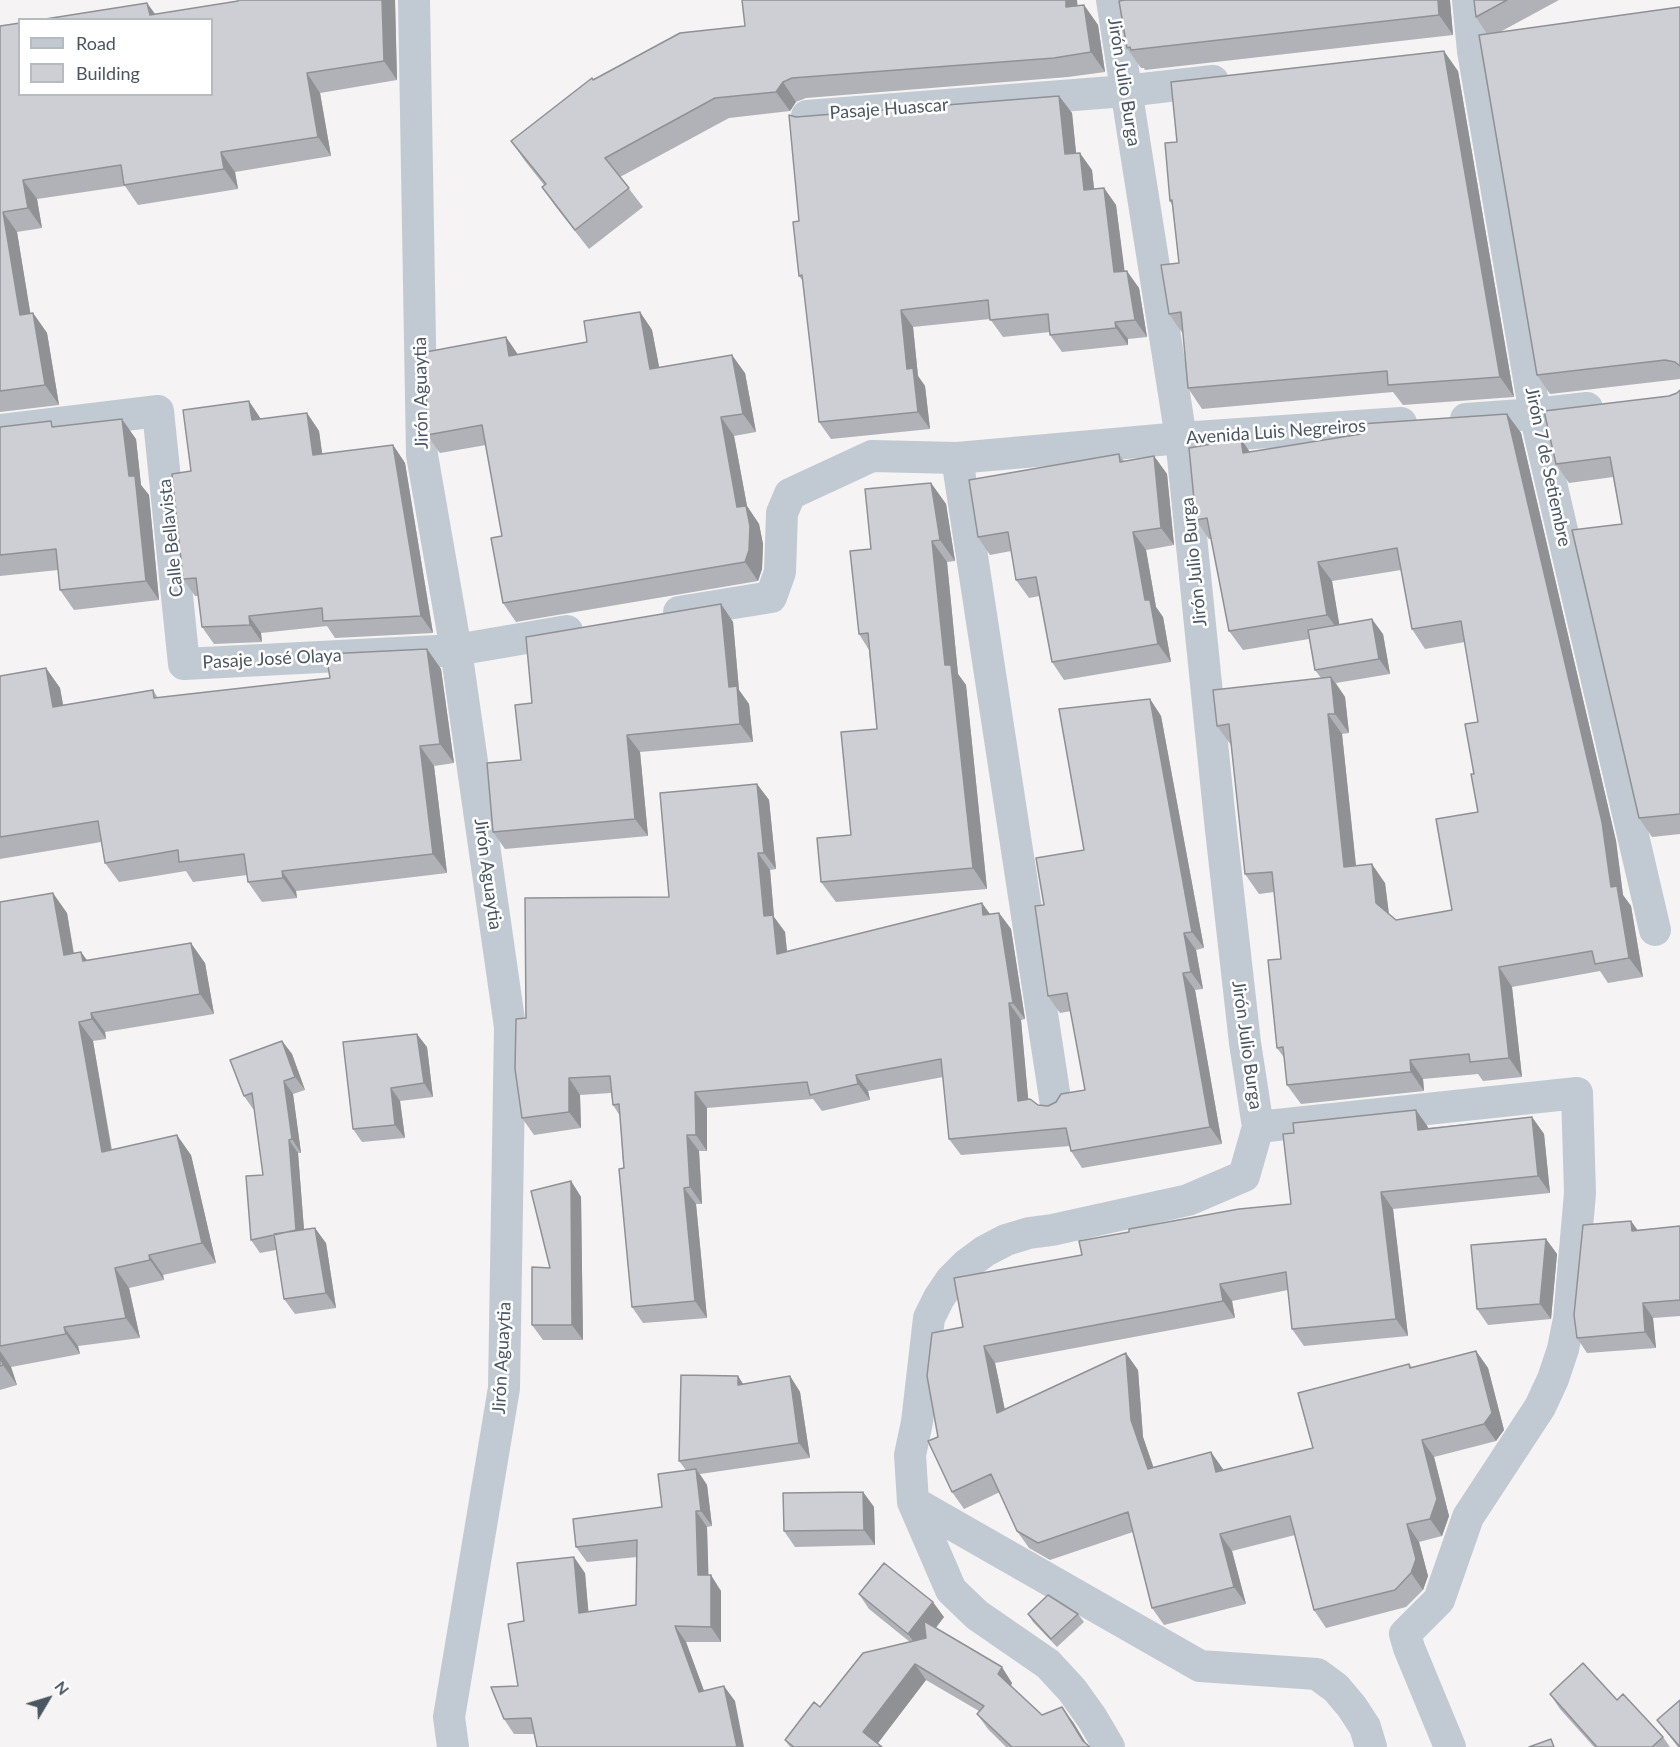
<!DOCTYPE html>
<meta charset="utf-8">
<style>
body{margin:0}
#map{position:relative;width:1680px;height:1747px;overflow:hidden;background:#f5f3f3;font-family:Lato,sans-serif}
canvas{display:block}
.legend{position:absolute;left:18px;top:18px;width:195px;height:78px;box-sizing:border-box;background:#fff;border:2px solid #b7bbc0;margin:0;padding:8px 10px;list-style:none;font-size:18px;color:#4a5661}
.legend li{display:flex;align-items:center;gap:12px;height:30px}
.legend b{width:30px;border:2px solid #b7bbc0}
.north{position:absolute;left:18px;top:1669px;width:60px;height:60px;-webkit-text-stroke:4px #fff;paint-order:stroke;rotate:52deg;font-size:16px;font-weight:700;line-height:24px;text-align:center;color:#4a5661}
.north::after{content:'';display:block;margin:auto;width:21px;height:27px;background:#4a5661;clip-path:polygon(50% 0,100% 100%,50% 72%,0 100%)}
</style>
<div id="map">
<canvas width="1680" height="1747"></canvas>
<ul class="legend">
<li><b style="height:8px;background:#c1cad2"></b>Road</li>
<li><b style="height:16px;background:#cdcfd5"></b>Building</li>
</ul>
<div class="north">N</div>
</div>
<script>
const c = document.querySelector('canvas').getContext('2d');
c.lineJoin = 'round';
const poly = rows => new Path2D(rows.map(r => 'M' + r).join(''));
function stroke(path, color, width, dash) { c.strokeStyle = color; c.lineWidth = width; c.lineCap = dash ? 'butt' : 'round'; c.setLineDash(dash || []); c.stroke(path); }
function fillPath(path, color) { c.fillStyle = color; c.fill(path, 'evenodd'); }
function label(font, color, halo, rows, align = 'center') {
  c.font = font + ' Lato,sans-serif'; c.lineWidth = 5; c.setLineDash([]); c.textBaseline = 'middle'; c.strokeStyle = halo; c.fillStyle = color; for (const [text, x, y, turn = 0] of rows) {
    c.save(); c.translate(x, y); c.rotate((+turn || 0) * Math.PI / 180); c.textAlign = isNaN(turn) ? turn : align; if (halo) c.strokeText(text, 0, 0); c.fillText(text, 0, 0); c.restore();
  }
}
const minor = poly([
 [414,0,422,455,456,650,510,1027,504,1388,449,1717,453,1747],
 [1468,0,1473,51,1535,414,1655,930],
 [807,116,1125,91,1213,81],
 [1466,419,1535,414,1587,408],
 [0,430,158,411,184,664,456,650,567,631],
 [957,458,1056,1105],
 [679,612,771,597,780,572,782,513,790,494,872,456,957,458,1181,438,1401,423],
 [1258,1127,1577,1093,1580,1193,1569,1319,1563,1349,1553,1379,1540,1407,1468,1517,1439,1600,1405,1634,1409,1648,1450,1747],
 [913,1502,1200,1666,1317,1674,1336,1688,1352,1707,1365,1727,1371,1747],
 [1109,1747,1092,1718,1072,1690,1048,1664,977,1615,951,1590,913,1502,910,1455,917,1422,929,1318,939,1298,951,1280,966,1265,985,1251,1006,1240,1029,1233,1052,1230,1188,1200,1244,1176,1258,1127,1245,1043,1220,821,1181,438,1112,0]
]);
const wall = poly([
 [238,0,395,0,397,80,320,93,331,156,235,172,238,189,138,205,125,186,37,199,42,228,17,232,30,313,33,313,47,333,59,405,0,412,0,26,147,3,156,15,238,1],
 [1474,0,1559,0,1500,32,1680,7,1680,379,1550,394,1537,375,1487,34,1476,17],
 [1450,2,1453,35,1145,70,1144,68,1141,68,1127,48],
 [1084,5,1098,25,1105,72,1068,77,806,98,796,102,790,111,729,118,620,177,643,207,589,249,556,207,542,187,544,185,525,161,511,141,593,80,745,26],
 [1458,71,1514,397,1403,405,1393,392,1202,409,1188,388,1183,334,1169,314,1179,263,1172,205,1170,201,1177,142],
 [1059,96,1072,113,1076,153,1092,170,1094,189,1104,188,1116,205,1124,271,1139,288,1147,337,1128,339,1128,345,1062,352,1050,335,1050,332,1003,337,990,319,913,327,918,376,925,386,930,429,831,439,819,422,803,281,799,276,799,221,796,117],
 [640,312,652,330,659,367,745,373,756,432,734,436,747,506,759,524,763,544,762,569,758,581,516,622,503,603,502,536,486,445,440,453,427,435,518,355,587,342],
 [1680,390,1680,834,1652,837,1639,818,1622,524,1613,477,1569,483,1556,464,1669,396,1677,393],
 [307,413,319,431,322,454,393,445,405,463,433,633,335,638,327,626,261,633,262,642,214,644,202,627,198,596,195,596,183,579,191,471,261,419],
 [1507,414,1521,433,1616,841,1623,895,1631,906,1643,977,1608,983,1600,971,1512,987,1522,1077,1483,1081,1478,1074,1423,1079,1424,1091,1301,1104,1287,1085,1285,1059,1277,1048,1281,959,1274,892,1259,894,1245,874,1231,745,1217,726,1321,678,1315,670,1309,639,1243,650,1229,631,1211,539,1209,539,1196,520,1250,452],
 [1401,570,1412,629,1425,649,1465,642,1478,722,1474,774,1478,812,1452,910,1396,920,1389,914,1385,883,1356,865,1342,734,1349,733,1345,697,1336,683,1390,674,1383,634,1339,625,1332,581],
 [0,427,55,427,136,439,141,485,149,495,159,600,74,610,60,590,58,570,0,576],
 [1119,454,1124,461,1154,456,1167,474,1174,545,1146,550,1156,607,1163,617,1171,662,1064,680,1052,662,1040,596,1029,598,1016,580,1011,551,990,555,978,537],
 [931,483,946,504,955,561,947,562,958,674,966,685,987,889,836,902,821,882,851,835,877,729,869,650,859,634,871,549],
 [721,604,733,622,739,690,749,704,753,742,640,752,648,836,505,849,493,832,521,760,532,703],
 [427,649,441,669,454,763,434,766,447,873,296,891,297,898,262,902,248,882,247,875,193,882,186,871,119,882,105,863,101,842,0,859,0,676,46,668,60,688,63,705,153,690,158,698,330,678],
 [1150,699,1161,716,1204,948,1196,950,1203,989,1195,990,1222,1144,1082,1168,1071,1151,1070,1146,961,1155,949,1139,943,1077,868,1091,870,1100,822,1111,813,1099,707,1108,707,1151,699,1151,702,1204,696,1204,707,1318,643,1323,632,1307,620,1116,613,1105,611,1093,580,1095,581,1128,534,1135,522,1118,526,1018,669,897,757,784,769,800,776,869,770,870,774,917,785,932,787,952,982,903,990,914,999,913,1011,929,1025,1019,1021,1020,1028,1100,1038,1105,1048,1106,1085,1090,1071,1011,1060,1013,1048,996,1044,905,1084,850],
 [0,902,67,913,74,953,81,952,87,960,205,963,214,1014,105,1032,106,1039,93,1041,112,1150,191,1155,216,1263,163,1275,164,1280,129,1288,140,1338,78,1346,80,1354,11,1367,17,1385,0,1390],
 [282,1041,292,1054,305,1090,293,1094,301,1153,298,1153,304,1229,326,1243,336,1308,295,1314,284,1299,276,1250,260,1253,251,1240,263,1175,254,1109,253,1109,244,1096],
 [427,1047,433,1097,400,1101,405,1138,362,1142,353,1129],
 [1532,1117,1544,1134,1550,1193,1393,1209,1408,1336,1304,1346,1292,1329,1288,1290,1232,1301,1235,1318,995,1363,1005,1410,1138,1370,1143,1437,1153,1467,1211,1452,1223,1471,1313,1448,1409,1364,1412,1367,1476,1351,1488,1368,1504,1430,1496,1441,1434,1457,1449,1516,1442,1536,1419,1542,1428,1576,1423,1590,1406,1607,1326,1628,1314,1610,1295,1535,1232,1551,1246,1604,1164,1625,1152,1608,1133,1532,1050,1560,1029,1548,1017,1531,1000,1492,964,1509,952,1492,938,1437,963,1327,1082,1255,1291,1204,1428,1127,1428,1128],
 [571,1181,581,1197,583,1340,543,1340,532,1325,550,1268],
 [1631,1221,1637,1230,1680,1226,1680,1316,1653,1318,1656,1348,1587,1353,1577,1338],
 [1546,1239,1557,1254,1551,1319,1488,1325,1477,1309],
 [738,1376,743,1384,790,1376,800,1392,810,1458,700,1474,707,1485,712,1526,707,1527,708,1575,721,1591,721,1642,686,1642,704,1691,735,1701,534,1734,514,1734,504,1719,518,1686,524,1621,585,1573,588,1612,636,1605,637,1557,587,1562,576,1547,662,1507,686,1470,679,1461],
 [863,1492,874,1507,875,1545,795,1547,784,1531],
 [859,1594,944,1617,936,1628,1012,1683,1011,1686,1042,1715,1073,1722,1086,1743,1090,1747,1006,1747,988,1729,977,1714,979,1711,926,1680,878,1743,882,1747,790,1747,785,1740,820,1707,910,1642,869,1609],
 [1028,1614,1078,1614,1084,1622,1057,1647,1033,1622],
 [1550,1694,1617,1700,1663,1737,1670,1747,1594,1747,1560,1709],
 [1657,1720,1680,1747,1678,1747]
]);
const shadedWall = poly([
 [382,0,395,0,397,80,384,61],
 [1066,0,1077,0,1080,27,1066,7],
 [1438,0,1450,0,1453,35,1439,15],
 [147,3,159,20,150,15],
 [1084,5,1098,25,1105,72,1091,52],
 [1444,51,1458,71,1514,397,1500,377],
 [307,73,320,93,331,156,318,137],
 [783,82,796,102,790,111,776,92],
 [1059,96,1072,113,1078,172,1065,154],
 [221,152,235,172,238,189,224,169],
 [1080,153,1092,170,1096,207,1084,190],
 [23,180,37,199,42,228,28,208],
 [1104,188,1116,205,1127,289,1114,272],
 [3,212,17,232,34,335,20,315],
 [1127,271,1139,288,1147,337,1135,320],
 [901,310,913,327,918,376,925,386,930,429,918,412,907,369],
 [640,312,652,330,663,387,650,369],
 [33,313,47,333,59,405,45,385],
 [1115,322,1128,339,1128,345,1116,328],
 [506,337,519,356,509,356],
 [732,355,745,373,756,432,743,414],
 [249,401,261,419,252,420],
 [307,413,319,431,325,473,313,455],
 [1507,414,1521,433,1616,841,1623,895,1631,906,1643,977,1629,958,1611,887],
 [721,417,734,436,747,506,759,524,763,544,762,569,758,581,745,562,737,507],
 [122,419,136,439,141,485,149,495,159,600,146,581,129,476],
 [1241,439,1254,458,1243,453],
 [393,445,405,463,433,633,421,616],
 [1154,456,1167,474,1174,545,1161,528],
 [931,483,946,504,955,561,940,540],
 [1133,532,1146,550,1156,607,1163,617,1171,662,1158,644,1145,600],
 [932,541,947,562,958,674,966,685,987,889,973,868,945,665],
 [1318,562,1332,581,1341,634,1327,615],
 [721,604,733,622,739,690,749,704,753,742,740,724,729,687],
 [249,616,261,633,262,642,250,625],
 [1372,619,1383,634,1390,674,1379,659],
 [427,649,441,669,454,763,440,744],
 [46,668,60,688,67,726,53,707],
 [1331,677,1345,697,1349,733,1335,714],
 [1150,699,1161,716,1204,948,1192,932],
 [1328,714,1342,734,1358,886,1344,867],
 [627,735,640,752,648,836,635,819],
 [420,746,434,766,447,873,433,854],
 [757,784,769,800,776,869,764,853],
 [758,853,770,870,774,917,785,932,789,971,777,954,764,916],
 [1372,864,1385,883,1390,923,1376,903],
 [282,871,296,891,297,898,283,878],
 [53,893,67,913,77,975,64,955],
 [982,903,994,920,983,915],
 [999,913,1011,929,1025,1019,1013,1003],
 [1184,933,1196,950,1203,989,1191,972],
 [191,943,205,963,214,1014,200,994],
 [81,952,95,972,83,961],
 [1499,967,1512,987,1522,1077,1509,1058],
 [1183,973,1195,990,1222,1144,1210,1127],
 [1009,1003,1021,1020,1030,1118,1018,1101],
 [91,1013,105,1032,106,1039,92,1019],
 [79,1022,93,1041,115,1172,102,1152],
 [417,1034,427,1047,433,1097,424,1083],
 [282,1041,292,1054,305,1090,295,1077],
 [1410,1060,1423,1079,1424,1091,1411,1072],
 [856,1075,868,1091,870,1100,858,1084],
 [569,1078,580,1095,581,1128,569,1112],
 [284,1081,293,1094,301,1153,292,1139],
 [391,1088,400,1101,405,1138,395,1125],
 [695,1092,707,1108,707,1151,696,1135],
 [1416,1110,1428,1127,1430,1147,1418,1130],
 [1532,1117,1544,1134,1550,1193,1538,1176],
 [177,1135,191,1155,216,1263,202,1243],
 [687,1135,699,1151,702,1204,690,1187],
 [289,1140,298,1153,305,1243,296,1230],
 [571,1181,581,1197,583,1340,572,1325],
 [684,1188,696,1204,707,1318,695,1301],
 [1381,1192,1393,1209,1408,1336,1396,1319],
 [1631,1221,1642,1236,1632,1231],
 [315,1228,326,1243,336,1308,326,1293],
 [1546,1239,1557,1254,1551,1319,1540,1304],
 [149,1255,163,1275,164,1280,150,1260],
 [115,1268,129,1288,140,1338,126,1318],
 [1220,1284,1232,1301,1235,1318,1223,1301],
 [1643,1303,1653,1318,1656,1348,1645,1332],
 [64,1327,78,1346,80,1354,66,1334],
 [984,1346,995,1363,1009,1430,997,1413],
 [0,1351,11,1367,17,1385,3,1365,0,1356],
 [1476,1351,1488,1368,1504,1430,1496,1441,1484,1424],
 [1126,1353,1138,1370,1143,1437,1160,1486,1148,1469,1131,1420],
 [738,1376,748,1392,738,1385],
 [790,1376,800,1392,810,1458,799,1443],
 [1422,1440,1434,1457,1449,1516,1442,1536,1430,1519],
 [1211,1452,1223,1469,1228,1490,1216,1472],
 [696,1469,707,1485,712,1526,701,1511],
 [863,1492,874,1507,875,1545,864,1530],
 [696,1511,707,1527,709,1591,698,1575],
 [1407,1524,1419,1542,1428,1576,1423,1590,1411,1573],
 [1220,1534,1232,1551,1246,1604,1234,1587],
 [574,1557,585,1573,590,1629,579,1613],
 [711,1575,721,1591,721,1642,711,1627],
 [933,1602,944,1617,919,1649,908,1634],
 [675,1626,686,1642,710,1707,699,1692],
 [915,1664,926,1680,875,1747,863,1732],
 [1002,1667,1012,1683,1008,1690,998,1674],
 [724,1686,735,1701,744,1747,737,1747],
 [1062,1707,1073,1722,1088,1747,1083,1741]
]);
const building = poly([
 [238,0,382,0,384,61,307,73,318,137,221,152,224,169,124,185,121,165,23,180,28,208,3,212,20,315,33,313,45,385,0,391,0,26,20,23,20,94,212,94,212,20,39,20,147,3,150,15,238,1,238,0],
 [742,0,1066,0,1066,7,1084,5,1091,52,1054,58,792,78,783,82,776,92,715,98,605,158,629,188,575,230,542,187,546,184,511,141,592,78,593,80,680,33,745,26,742,0],
 [1125,0,1438,0,1439,15,1131,50,1130,47,1127,48,1119,1,1125,0],
 [1474,0,1507,0,1476,17,1474,0],
 [1680,7,1680,366,1675,362,1665,360,1537,375,1479,35,1680,7],
 [1444,51,1500,377,1388,385,1387,371,1188,388,1181,312,1169,314,1161,265,1179,263,1172,200,1170,201,1165,143,1177,142,1171,82,1444,51],
 [1059,96,1065,154,1080,153,1084,190,1104,188,1114,272,1127,271,1135,320,1115,322,1116,328,1050,335,1048,314,990,320,988,300,901,310,907,369,913,368,918,412,819,422,802,275,799,276,793,222,799,221,789,115,796,117,1059,96],
 [640,312,650,369,732,355,743,414,721,417,737,507,746,506,750,526,749,550,745,562,503,603,491,538,502,536,482,425,427,435,426,352,506,337,509,356,587,342,584,321,640,312],
 [1680,390,1680,814,1639,818,1572,530,1622,524,1610,457,1556,464,1544,411,1669,396,1677,393,1680,390],
 [249,401,252,420,307,413,313,455,393,445,421,616,323,621,322,608,249,616,250,625,202,627,196,578,183,579,172,474,191,471,183,410,249,401],
 [1507,414,1602,822,1611,887,1617,886,1629,958,1595,964,1592,951,1499,967,1509,1058,1470,1062,1469,1054,1410,1060,1411,1072,1287,1085,1283,1047,1277,1048,1268,960,1281,959,1272,872,1245,874,1229,724,1217,726,1213,690,1331,677,1335,714,1328,714,1344,867,1372,864,1376,903,1396,920,1452,910,1436,819,1478,812,1471,774,1474,774,1465,724,1478,722,1461,621,1412,629,1397,548,1318,562,1327,615,1229,631,1207,518,1196,520,1189,448,1241,439,1243,453,1361,434,1360,424,1507,414],
 [122,419,129,476,135,476,146,581,60,590,56,549,0,555,0,427,51,421,52,427,122,419],
 [1119,454,1120,462,1154,456,1161,528,1133,532,1145,600,1150,600,1158,644,1052,662,1036,577,1016,580,1008,532,978,537,969,480,1119,454],
 [931,483,940,540,932,541,945,665,951,665,973,868,821,882,817,838,851,835,841,732,877,729,868,633,859,634,850,551,871,549,865,489,931,483],
 [721,604,729,687,737,686,740,724,627,735,635,819,493,832,487,763,521,760,515,705,532,703,526,637,721,604],
 [1372,619,1379,659,1315,670,1308,630,1372,619],
 [427,649,440,744,420,746,433,854,282,871,283,878,248,882,244,854,179,862,178,850,105,863,98,821,0,837,0,676,46,668,53,707,153,690,154,698,330,678,326,654,427,649],
 [1150,699,1192,932,1184,933,1191,972,1183,973,1210,1127,1071,1151,1066,1128,949,1139,941,1059,856,1075,858,1084,810,1095,807,1082,695,1092,696,1135,687,1135,690,1187,684,1188,695,1301,632,1307,619,1169,624,1168,619,1104,613,1105,610,1076,569,1078,569,1112,522,1118,515,1069,516,1019,526,1018,525,898,669,897,660,793,757,784,764,853,758,853,764,916,773,915,777,954,982,903,983,915,999,913,1013,1003,1009,1003,1018,1101,1030,1099,1038,1105,1048,1106,1056,1102,1061,1094,1085,1090,1067,993,1048,996,1035,906,1044,905,1036,858,1084,850,1059,709,1150,699],
 [53,893,64,955,81,952,83,961,191,943,200,994,91,1013,92,1019,79,1022,102,1152,177,1135,202,1243,149,1255,150,1260,115,1268,126,1318,64,1327,66,1334,0,1346,0,902,53,893],
 [417,1034,424,1083,391,1088,395,1125,353,1129,343,1042,417,1034],
 [282,1041,295,1077,284,1081,292,1139,289,1140,296,1230,251,1240,246,1176,263,1175,252,1093,244,1096,230,1060,282,1041],
 [1416,1110,1418,1130,1532,1117,1538,1176,1381,1192,1396,1319,1292,1329,1286,1272,1220,1284,1223,1301,984,1346,997,1413,1126,1353,1131,1420,1148,1469,1211,1452,1216,1472,1313,1448,1298,1393,1409,1364,1410,1368,1476,1351,1492,1413,1484,1424,1422,1440,1437,1499,1430,1519,1407,1524,1416,1559,1411,1573,1395,1590,1314,1610,1290,1516,1220,1534,1234,1587,1152,1608,1128,1512,1038,1543,1017,1531,991,1474,952,1492,928,1441,938,1437,927,1376,932,1333,963,1327,954,1278,1082,1255,1079,1241,1129,1232,1129,1229,1239,1209,1291,1204,1283,1134,1294,1133,1293,1123,1416,1110],
 [571,1181,572,1325,532,1325,532,1267,550,1268,531,1191,571,1181],
 [1631,1221,1632,1231,1680,1226,1680,1300,1643,1303,1645,1332,1577,1338,1574,1315,1583,1225,1631,1221],
 [315,1228,326,1293,284,1299,274,1234,315,1228],
 [1546,1239,1540,1304,1477,1309,1471,1245,1546,1239],
 [0,1356,3,1365,0,1366,0,1356],
 [681,1375,738,1376,738,1385,790,1376,799,1443,679,1461,681,1375],
 [696,1469,701,1511,696,1511,698,1575,711,1575,711,1627,675,1626,699,1692,724,1686,737,1747,537,1747,531,1718,504,1719,491,1687,518,1686,508,1624,524,1621,517,1563,574,1557,579,1613,636,1605,637,1540,576,1547,573,1519,662,1507,658,1474,696,1469],
 [863,1492,864,1530,784,1531,783,1493,863,1492],
 [884,1563,933,1602,908,1634,859,1594,884,1563],
 [1048,1595,1078,1614,1051,1639,1028,1614,1048,1595],
 [924,1621,1002,1667,998,1674,1042,1715,1062,1707,1083,1741,1090,1747,1012,1747,977,1714,984,1706,915,1664,863,1732,882,1747,794,1747,785,1740,814,1702,820,1707,863,1653,926,1638,924,1621],
 [1583,1663,1617,1700,1623,1694,1663,1737,1652,1747,1597,1747,1550,1694,1583,1663],
 [1680,1700,1680,1747,1657,1720,1680,1700],
 [1551,1739,1554,1747,1529,1747,1551,1739]
]);
const streetNames = [
 ["Jirón Julio Burga",1124,82,81],
 ["Pasaje Huascar",889,109,-4],
 ["Jirón Aguaytia",421,393,-91],
 ["Avenida Luis Negreiros",1276,432,-4],
 ["Jirón 7 de Setiembre",1548,467,78],
 ["Calle Bellavista",171,538,-96],
 ["Jirón Julio Burga",1194,562,-96],
 ["Pasaje José Olaya",272,659,-3],
 ["Jirón Aguaytia",488,874,82],
 ["Jirón Julio Burga",1247,1045,82],
 ["Jirón Aguaytia",502,1358,-87]
];
stroke(minor, '#c1cad2', 32);
fillPath(wall, '#b0b2b7');
fillPath(shadedWall, '#909195');
fillPath(building, '#cdcfd5');
stroke(building, '#909195', 1.5);
label('18px', '#4a5661', '#fff', streetNames);
</script>
